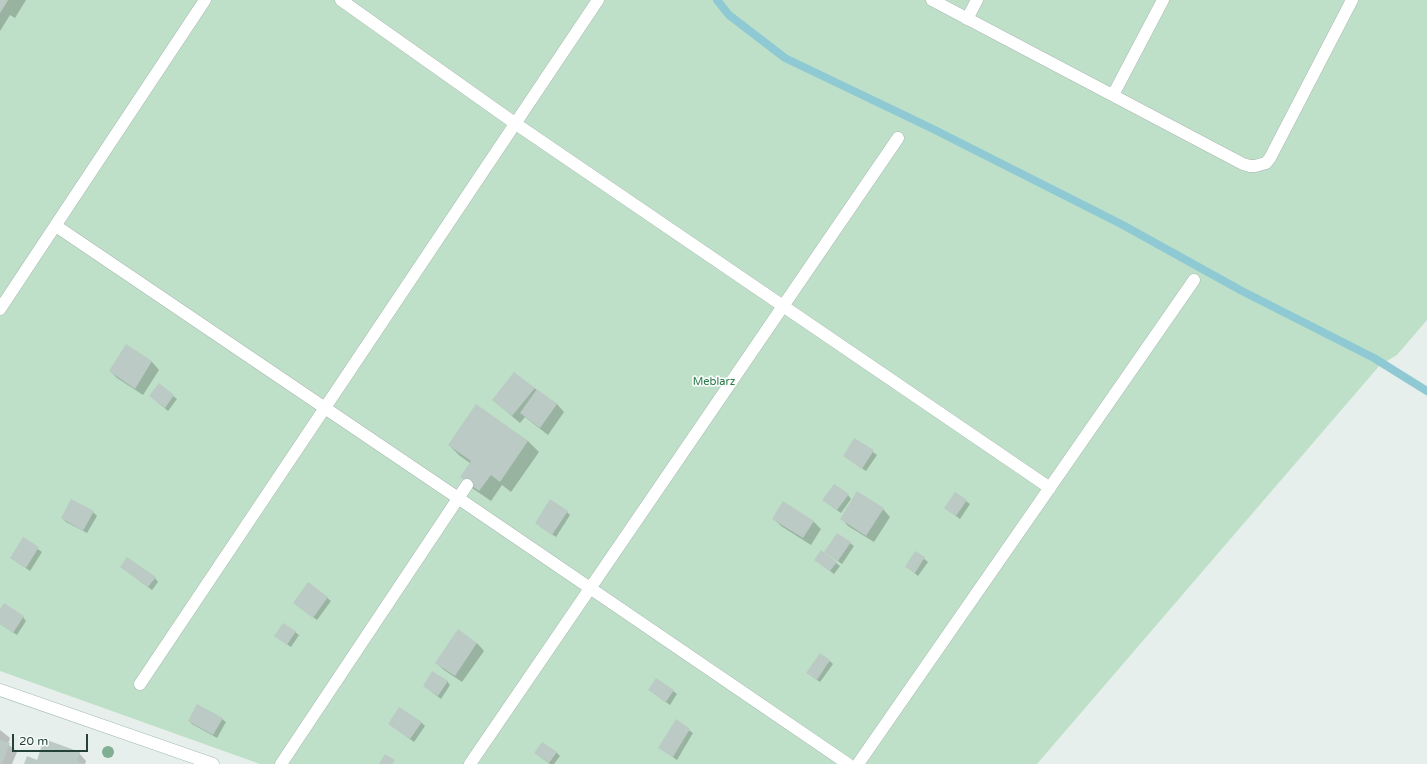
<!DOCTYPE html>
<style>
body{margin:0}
#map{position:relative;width:1427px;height:764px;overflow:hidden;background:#e6efeb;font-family:"Varela Round",sans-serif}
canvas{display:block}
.scale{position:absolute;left:12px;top:734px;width:76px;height:18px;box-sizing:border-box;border:2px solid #24423a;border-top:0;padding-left:5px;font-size:12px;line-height:14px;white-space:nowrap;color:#24423a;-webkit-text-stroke:3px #f7fbf9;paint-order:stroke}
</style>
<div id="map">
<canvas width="1427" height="764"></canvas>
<div class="scale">20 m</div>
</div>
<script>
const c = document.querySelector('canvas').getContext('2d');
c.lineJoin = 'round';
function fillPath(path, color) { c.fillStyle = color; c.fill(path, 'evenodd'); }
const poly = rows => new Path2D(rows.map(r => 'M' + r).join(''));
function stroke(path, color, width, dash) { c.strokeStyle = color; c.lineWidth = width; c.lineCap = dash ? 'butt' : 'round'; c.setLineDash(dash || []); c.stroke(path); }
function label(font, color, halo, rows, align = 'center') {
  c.font = font + ' "Varela Round",sans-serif'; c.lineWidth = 3.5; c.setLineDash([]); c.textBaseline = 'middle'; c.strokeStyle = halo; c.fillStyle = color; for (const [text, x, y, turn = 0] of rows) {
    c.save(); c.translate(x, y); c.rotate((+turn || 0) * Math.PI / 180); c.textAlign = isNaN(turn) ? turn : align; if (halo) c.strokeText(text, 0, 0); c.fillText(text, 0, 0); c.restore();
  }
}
const green = poly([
 [8,0,1427,0,1427,320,1397,355,1380,365,1037,764,260,764,0,671,0,13]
]);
const shadow = poly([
 [0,0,26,0,15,18,10,15,0,31],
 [127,346,152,362,159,370,143,395,117,378,110,371],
 [159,385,177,399,168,411,150,396],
 [534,388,557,404,564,412,548,435,525,417,520,423,493,400],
 [476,406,528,441,539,452,511,492,502,485,491,501,472,488,470,463,460,456,449,445],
 [855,439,877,455,866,471,844,456],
 [955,493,970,504,960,519,945,508],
 [848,495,851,499,841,513,827,503],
 [784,503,814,522,821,529,811,545,781,526,774,519],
 [883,509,890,517,874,542,848,526,841,518],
 [93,512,97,516,87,533,66,522,62,518],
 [567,512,570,515,556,537,539,526],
 [24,539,42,552,30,571,11,558],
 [850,543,854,546,842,564,829,555],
 [821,552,840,566,834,574,819,563],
 [916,552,928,562,918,576,906,566],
 [125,570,155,578,158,582,152,590],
 [309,583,331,601,317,620,298,606],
 [0,611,23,617,26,621,17,635,0,624],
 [295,632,299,635,291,647,275,636],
 [477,643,484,651,462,682,444,670,436,663],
 [830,661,833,664,820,682,811,676],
 [447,681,450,685,441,699,424,686],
 [673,691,677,694,670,705,653,693],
 [222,719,226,722,217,738,192,724,189,721],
 [676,721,693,733,677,760,660,748],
 [421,722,425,726,414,742,389,724],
 [0,730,10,738,8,744,17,752,12,764,0,764],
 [556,752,560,756,554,764,550,764,535,753],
 [79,753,86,761,85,764,25,764]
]);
const stream = poly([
 [717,0,729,15,785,58,931,128,1121,224,1242,291,1374,358,1427,391]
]);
const building = poly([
 [0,0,8,0,0,13],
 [126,344,152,361,135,389,109,371],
 [514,372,535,388,512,416,492,400],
 [159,383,174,395,165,408,149,396],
 [537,389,557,404,540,428,520,413],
 [476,404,528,441,500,482,491,475,479,491,460,477,471,461,448,445],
 [854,438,874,450,862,469,843,456],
 [834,484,849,494,837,510,822,500],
 [857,491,884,508,866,536,840,519],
 [955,492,967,500,956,516,944,508],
 [71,499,94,511,83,531,61,518],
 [550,499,568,511,552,535,535,523],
 [783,501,814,521,803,538,772,519],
 [837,533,851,542,838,561,824,552],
 [23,537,39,547,26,568,10,558],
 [821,550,837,562,830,571,814,560],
 [915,551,925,557,915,573,905,567],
 [127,557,156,577,148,587,120,567],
 [308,582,328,597,313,618,293,603],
 [4,603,24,616,13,633,0,624,0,609],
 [283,623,296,631,287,645,274,636],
 [458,629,477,643,455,676,435,663],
 [820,653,830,660,817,680,806,673],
 [432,671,448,681,438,696,423,686],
 [656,678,674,690,666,702,648,690],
 [197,704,223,718,213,735,188,721],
 [399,707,422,722,410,739,388,724],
 [676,719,690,729,673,757,658,748],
 [44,739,80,752,77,761,85,764,24,764,27,756,37,760],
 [0,740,10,743,2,764,0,764],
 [542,742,557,752,549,763,534,753],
 [385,754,395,760,392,764,379,764]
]);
const lane = poly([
 [341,0,516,124,1050,488],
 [932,0,1243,164,1250,166,1255,166,1266,163,1270,158,1352,0],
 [967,19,977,0],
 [1113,95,1163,0],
 [56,226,458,498,848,764],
 [0,309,205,0],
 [140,684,598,0],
 [281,764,467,485],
 [470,764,898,138],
 [858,764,1194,280]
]);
const secondary = poly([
 [0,690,213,764]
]);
const trees = [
 [108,752]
];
const parkNames = [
 ["Meblarz",714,382]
];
fillPath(green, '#bfe0c8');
fillPath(shadow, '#0003');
stroke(stream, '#8ec9d4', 8);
fillPath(building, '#bbcac4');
stroke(lane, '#a8b8b2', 13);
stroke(secondary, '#a4bbb3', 13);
stroke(lane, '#fff', 12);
stroke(secondary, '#fff', 12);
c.fillStyle = '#80af93';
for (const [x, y] of trees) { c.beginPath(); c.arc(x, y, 6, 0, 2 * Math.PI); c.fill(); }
label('11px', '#2d7a4b', '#f7fbf9', parkNames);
</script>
